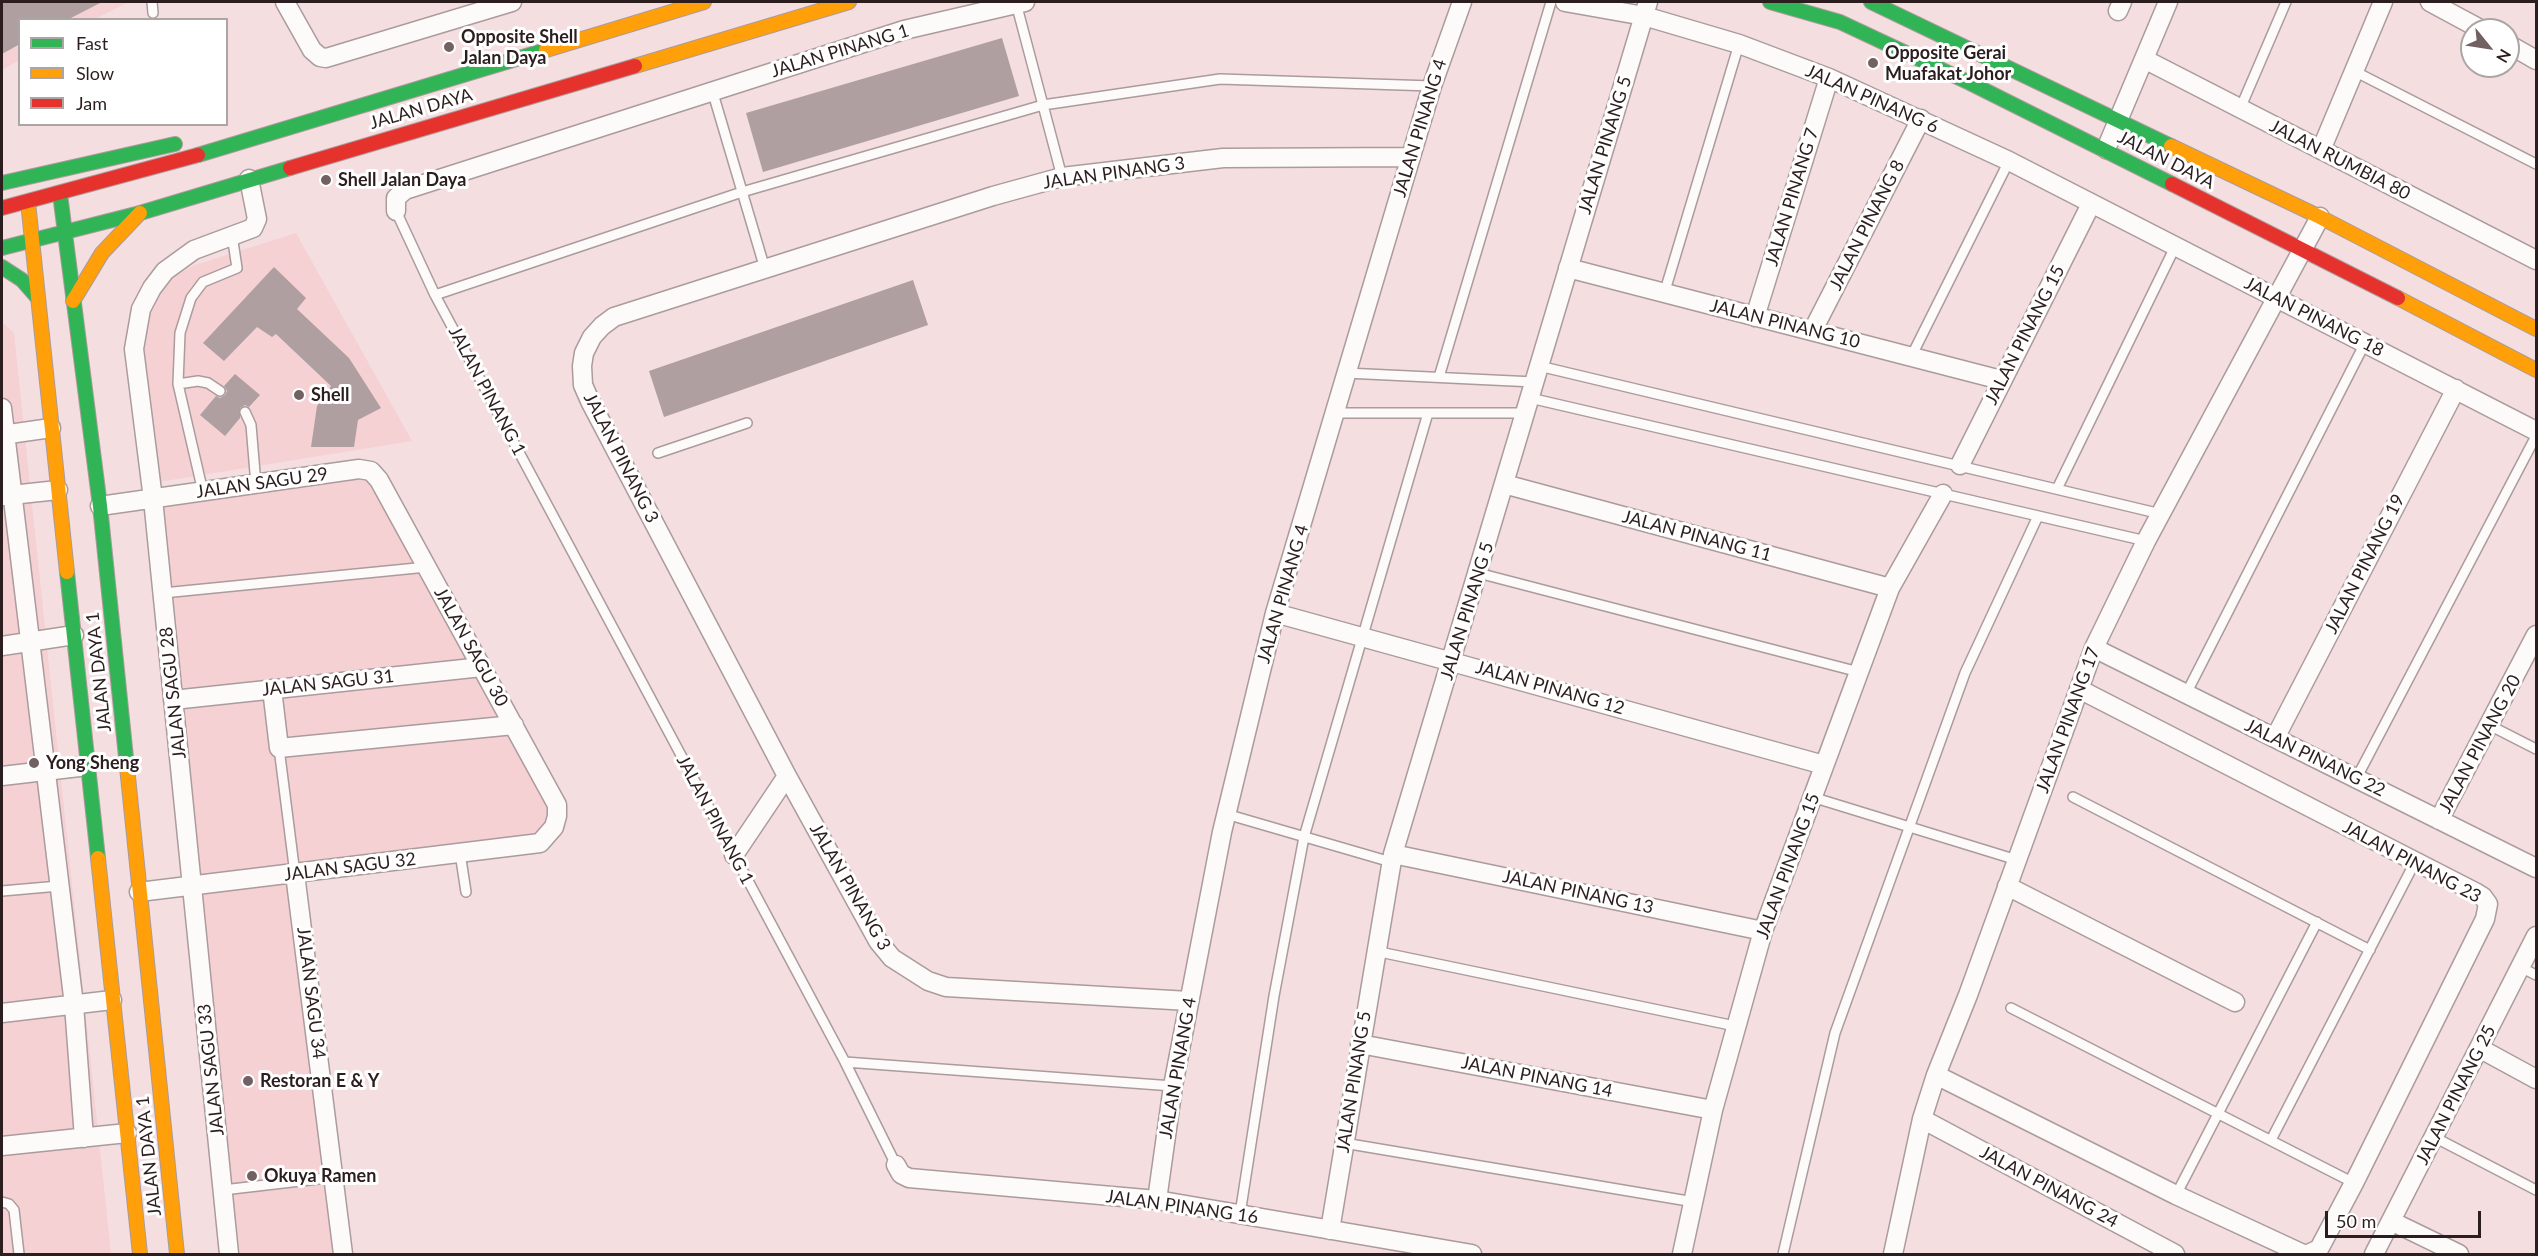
<!DOCTYPE html>
<style>
body{margin:0}
#map{position:relative;width:2538px;height:1256px;overflow:hidden;background:#f4dee0;font-family:Lato,sans-serif}
canvas{display:block}
.frame{position:absolute;inset:0;border:3px solid #2c1e1f;pointer-events:none}
.legend{position:absolute;left:18px;top:18px;width:210px;height:108px;box-sizing:border-box;background:#fff;border:2px solid #aba5a5;margin:0;padding:8px 10px;list-style:none;font-size:18px;color:#2c1e1f}
.legend li{display:flex;align-items:center;gap:12px;height:30px}
.legend b{width:30px;border:2px solid #aba5a5}
.north{position:absolute;left:2460px;top:18px;width:60px;height:60px;box-sizing:border-box;background:#fff;border:2px solid #aba5a5;border-radius:50%;rotate:120deg;font-size:16px;font-weight:700;line-height:24px;text-align:center;color:#2c1e1f}
.north::after{content:'';display:block;margin:auto;width:21px;height:27px;background:#726163;clip-path:polygon(50% 0,100% 100%,50% 72%,0 100%)}
.scale{position:absolute;left:2325px;top:1211px;width:156px;height:27px;box-sizing:border-box;border:3px solid #2c1e1f;border-top:0;padding-left:8px;font-size:18px;line-height:21px;white-space:nowrap;color:#2c1e1f;-webkit-text-stroke:4px #fff;paint-order:stroke}
</style>
<div id="map">
<canvas width="2538" height="1256"></canvas>
<div class="frame"></div>
<ul class="legend">
<li><b style="height:8px;background:#30b455"></b>Fast</li>
<li><b style="height:8px;background:#ff9f0a"></b>Slow</li>
<li><b style="height:8px;background:#e5322d"></b>Jam</li>
</ul>
<div class="north">N</div>
<div class="scale">50 m</div>
</div>
<script>
const c = document.querySelector('canvas').getContext('2d');
c.lineJoin = 'round';
function fillPath(path, color) { c.fillStyle = color; c.fill(path, 'evenodd'); }
const poly = rows => new Path2D(rows.map(r => 'M' + r).join(''));
function stroke(path, color, width, dash) { c.strokeStyle = color; c.lineWidth = width; c.lineCap = dash ? 'butt' : 'round'; c.setLineDash(dash || []); c.stroke(path); }
function label(font, color, halo, rows, align = 'center') {
  c.font = font + ' Lato,sans-serif'; c.lineWidth = 6; c.setLineDash([]); c.textBaseline = 'middle'; c.strokeStyle = halo; c.fillStyle = color; for (const [text, x, y, turn = 0] of rows) {
    c.save(); c.translate(x, y); c.rotate((+turn || 0) * Math.PI / 180); c.textAlign = isNaN(turn) ? turn : align; if (halo) c.strokeText(text, 0, 0); c.fillText(text, 0, 0); c.restore();
  }
}
const built = poly([
 [2,2,129,2,95,19,20,20,19,60,2,70],
 [296,233,412,441,159,482,141,351,150,308,170,279,192,266],
 [2,322,14,333,111,1254,2,1254],
 [362,462,565,822,559,835,544,849,304,881,352,1254,221,1254,145,493]
]);
const building = poly([
 [2,2,102,2,67,20,20,20,20,44,2,54],
 [1002,38,1019,96,763,172,746,113],
 [274,267,306,298,297,309,349,358,381,408,358,420,354,447,311,447,317,406,331,386,276,334,272,337,257,327,224,361,203,343],
 [913,280,928,325,664,417,649,371],
 [235,374,260,395,249,407,245,405,240,408,240,418,225,436,200,415,216,396,220,398,225,395,227,391,224,386]
]);
const lane = poly([
 [152,2,153,13],
 [1016,3,1062,177],
 [2354,71,2536,164],
 [712,90,765,269],
 [2240,109,2286,2],
 [396,211,435,295,845,1062,896,1165],
 [1664,294,1739,44],
 [435,295,742,192,1043,105,1220,79,1432,86],
 [1911,357,2009,161],
 [1539,366,2161,514],
 [1346,373,1534,382],
 [1439,377,1551,2],
 [178,384,198,381,208,383,220,391],
 [1530,398,2146,541],
 [245,412,251,425,256,485],
 [1334,413,1525,413],
 [658,453,747,423],
 [2057,489,2175,247],
 [203,492,178,384,180,333,191,298,203,282,237,268,232,235],
 [1478,573,1859,672],
 [163,593,427,567],
 [2186,694,2365,343],
 [2489,725,2536,749],
 [279,748,295,874],
 [2356,779,2536,436],
 [1812,797,2017,860],
 [2073,797,2370,950],
 [1226,814,1391,862],
 [460,853,466,892],
 [2,891,59,886],
 [1375,951,1735,1026],
 [2520,967,2536,975],
 [2011,1008,2354,1183],
 [845,1062,1173,1086],
 [2434,1137,2536,1190],
 [2271,1140,2415,862],
 [1344,1143,1694,1202],
 [223,1190,335,1177],
 [2176,1195,2317,922],
 [2,1202,9,1204,14,1210,19,1254],
 [1240,1214,1274,996,1304,837,1428,413],
 [1783,1254,1835,1033,1965,673,2038,516]
]);
const street = poly([
 [285,2,312,50,320,57,326,58,512,2],
 [1565,2,1644,16,1739,44,1829,78,2009,161,2536,431],
 [2430,2,2482,30],
 [2118,11,2122,2],
 [2508,44,2536,60],
 [2144,59,2536,260],
 [2106,149,2168,2],
 [2321,150,2383,2],
 [396,211,396,198,405,190,904,30,1025,2],
 [1568,268,2001,380],
 [1755,317,1829,78],
 [1813,330,1921,119],
 [2,408,74,1005,84,1138],
 [2,435,51,428],
 [1960,465,2091,204],
 [1504,484,1890,588],
 [2,496,58,490],
 [100,506,359,469,371,471,379,480,557,805,557,816,554,827,540,843,139,892],
 [1275,613,1824,765],
 [2,646,74,635],
 [2094,648,2536,868],
 [272,689,279,748,514,725],
 [2079,689,2475,892,2483,897,2488,904,2485,919,2354,1183,2319,1249,2308,1254],
 [173,700,482,667],
 [2275,738,2456,389],
 [2,776,88,766],
 [2439,820,2536,635],
 [1393,854,1763,931],
 [734,855,787,776],
 [295,874,343,1254],
 [2007,886,2235,1002],
 [1189,1001,946,987,928,981,892,958,878,941,787,776,590,401,583,385,582,366,584,353,592,337,602,326,614,317,993,196,1062,177,1223,158,1411,157],
 [2,1013,112,1000],
 [1360,1044,1713,1110],
 [2479,1048,2536,1079],
 [1936,1075,2176,1195,2303,1254],
 [1922,1119,2175,1254],
 [2,1146,127,1133],
 [896,1165,901,1174,909,1178,1157,1200,1472,1254],
 [1157,1200,1173,1086,1222,832,1275,613,1432,86,1462,2],
 [2391,1221,2459,1254],
 [1330,1230,1393,854,1648,2],
 [229,1254,153,499,134,349,141,309,152,288,165,271,194,250,253,228,257,219,249,179],
 [1682,1254,1713,1110,1763,931,1890,588,1943,494],
 [1893,1254,1922,1119,1936,1075,1968,995,2094,648,2146,541,2320,217],
 [2374,1254,2536,936]
]);
const fast = poly([
 [1770,2,1840,22,1970,83,2172,184],
 [1871,2,2171,146],
 [198,155,546,50],
 [2,183,175,144],
 [60,194,100,506,127,767],
 [2,248,140,213,290,168],
 [2,267,22,280,37,297],
 [67,572,98,858]
]);
const slow = poly([
 [546,50,704,2],
 [635,66,849,2],
 [2171,146,2320,217,2536,329],
 [28,202,67,572],
 [2398,298,2536,370],
 [73,301,102,253,140,213],
 [127,767,177,1254],
 [98,858,140,1254]
]);
const jam = poly([
 [290,168,635,66],
 [2172,184,2398,298],
 [2,208,198,155]
]);
const markers = [
 [449,47,6,"#726163"],
 [1873,63,6,"#726163"],
 [326,180,6,"#726163"],
 [299,395,6,"#726163"],
 [34,763,6,"#726163"],
 [248,1081,6,"#726163"],
 [252,1176,6,"#726163"]
];
const poiNames = [
 ["Opposite Shell",461,37],
 ["Jalan Daya",461,58],
 ["Opposite Gerai",1885,53],
 ["Muafakat Johor",1885,74],
 ["Shell Jalan Daya",338,180],
 ["Shell",311,395],
 ["Yong Sheng",46,763],
 ["Restoran E & Y",260,1081],
 ["Okuya Ramen",264,1176]
];
const streetNames = [
 ["JALAN PINANG 1",840,51,-17],
 ["JALAN PINANG 6",1872,99,24],
 ["JALAN DAYA",421,109,-16],
 ["JALAN PINANG 4",1420,128,-73],
 ["JALAN PINANG 5",1605,145,-73],
 ["JALAN DAYA",2166,160,27],
 ["JALAN RUMBIA 80",2340,160,27],
 ["JALAN PINANG 3",1114,173,-8],
 ["JALAN PINANG 7",1792,197,-73],
 ["JALAN PINANG 8",1867,225,-63],
 ["JALAN PINANG 18",2314,317,27],
 ["JALAN PINANG 10",1785,324,14],
 ["JALAN PINANG 15",2025,335,-63],
 ["JALAN PINANG 1",487,391,62],
 ["JALAN PINANG 3",621,458,63],
 ["JALAN SAGU 29",262,483,-8],
 ["JALAN PINANG 11",1697,536,15],
 ["JALAN PINANG 19",2365,564,-63],
 ["JALAN PINANG 4",1283,594,-74],
 ["JALAN PINANG 5",1467,611,-73],
 ["JALAN SAGU 30",471,647,61],
 ["JALAN DAYA 1",99,672,-96],
 ["JALAN SAGU 31",328,683,-6],
 ["JALAN PINANG 12",1550,688,16],
 ["JALAN SAGU 28",173,693,-96],
 ["JALAN PINANG 17",2068,720,-70],
 ["JALAN PINANG 20",2480,744,-62],
 ["JALAN PINANG 22",2315,758,26],
 ["JALAN PINANG 1",715,820,62],
 ["JALAN PINANG 23",2412,862,28],
 ["JALAN PINANG 15",1788,866,-70],
 ["JALAN SAGU 32",350,867,-7],
 ["JALAN PINANG 3",850,887,60],
 ["JALAN PINANG 13",1578,892,12],
 ["JALAN SAGU 34",311,993,83],
 ["JALAN PINANG 4",1178,1068,-80],
 ["JALAN SAGU 33",211,1070,-96],
 ["JALAN PINANG 14",1537,1077,11],
 ["JALAN PINANG 5",1354,1082,-81],
 ["JALAN PINANG 25",2456,1095,-63],
 ["JALAN DAYA 1",149,1156,-96],
 ["JALAN PINANG 24",2049,1187,28],
 ["JALAN PINANG 16",1182,1207,8]
];
fillPath(built, '#f5d1d4');
fillPath(building, '#af9fa0');
stroke(lane, '#ab9b9c', 12);
stroke(street, '#ab9b9c', 21);
stroke(fast, '#ab9b9c', 16);
stroke(slow, '#ab9b9c', 16);
stroke(jam, '#ab9b9c', 16);
stroke(lane, '#fdfafa', 9);
stroke(street, '#fdfafa', 18);
stroke(fast, '#30b455', 14);
stroke(slow, '#ff9f0a', 14);
stroke(jam, '#e5322d', 14);
for (const [x, y, r, color] of markers) { const dot = new Path2D(); dot.arc(x, y, r, 0, 2 * Math.PI); c.fillStyle = color; c.fill(dot); stroke(dot, '#fff', 2); }
label('bold 18px', '#2c1e1f', '#fff', poiNames, 'left');
label('18px', '#2c1e1f', '#fff', streetNames);
</script>
